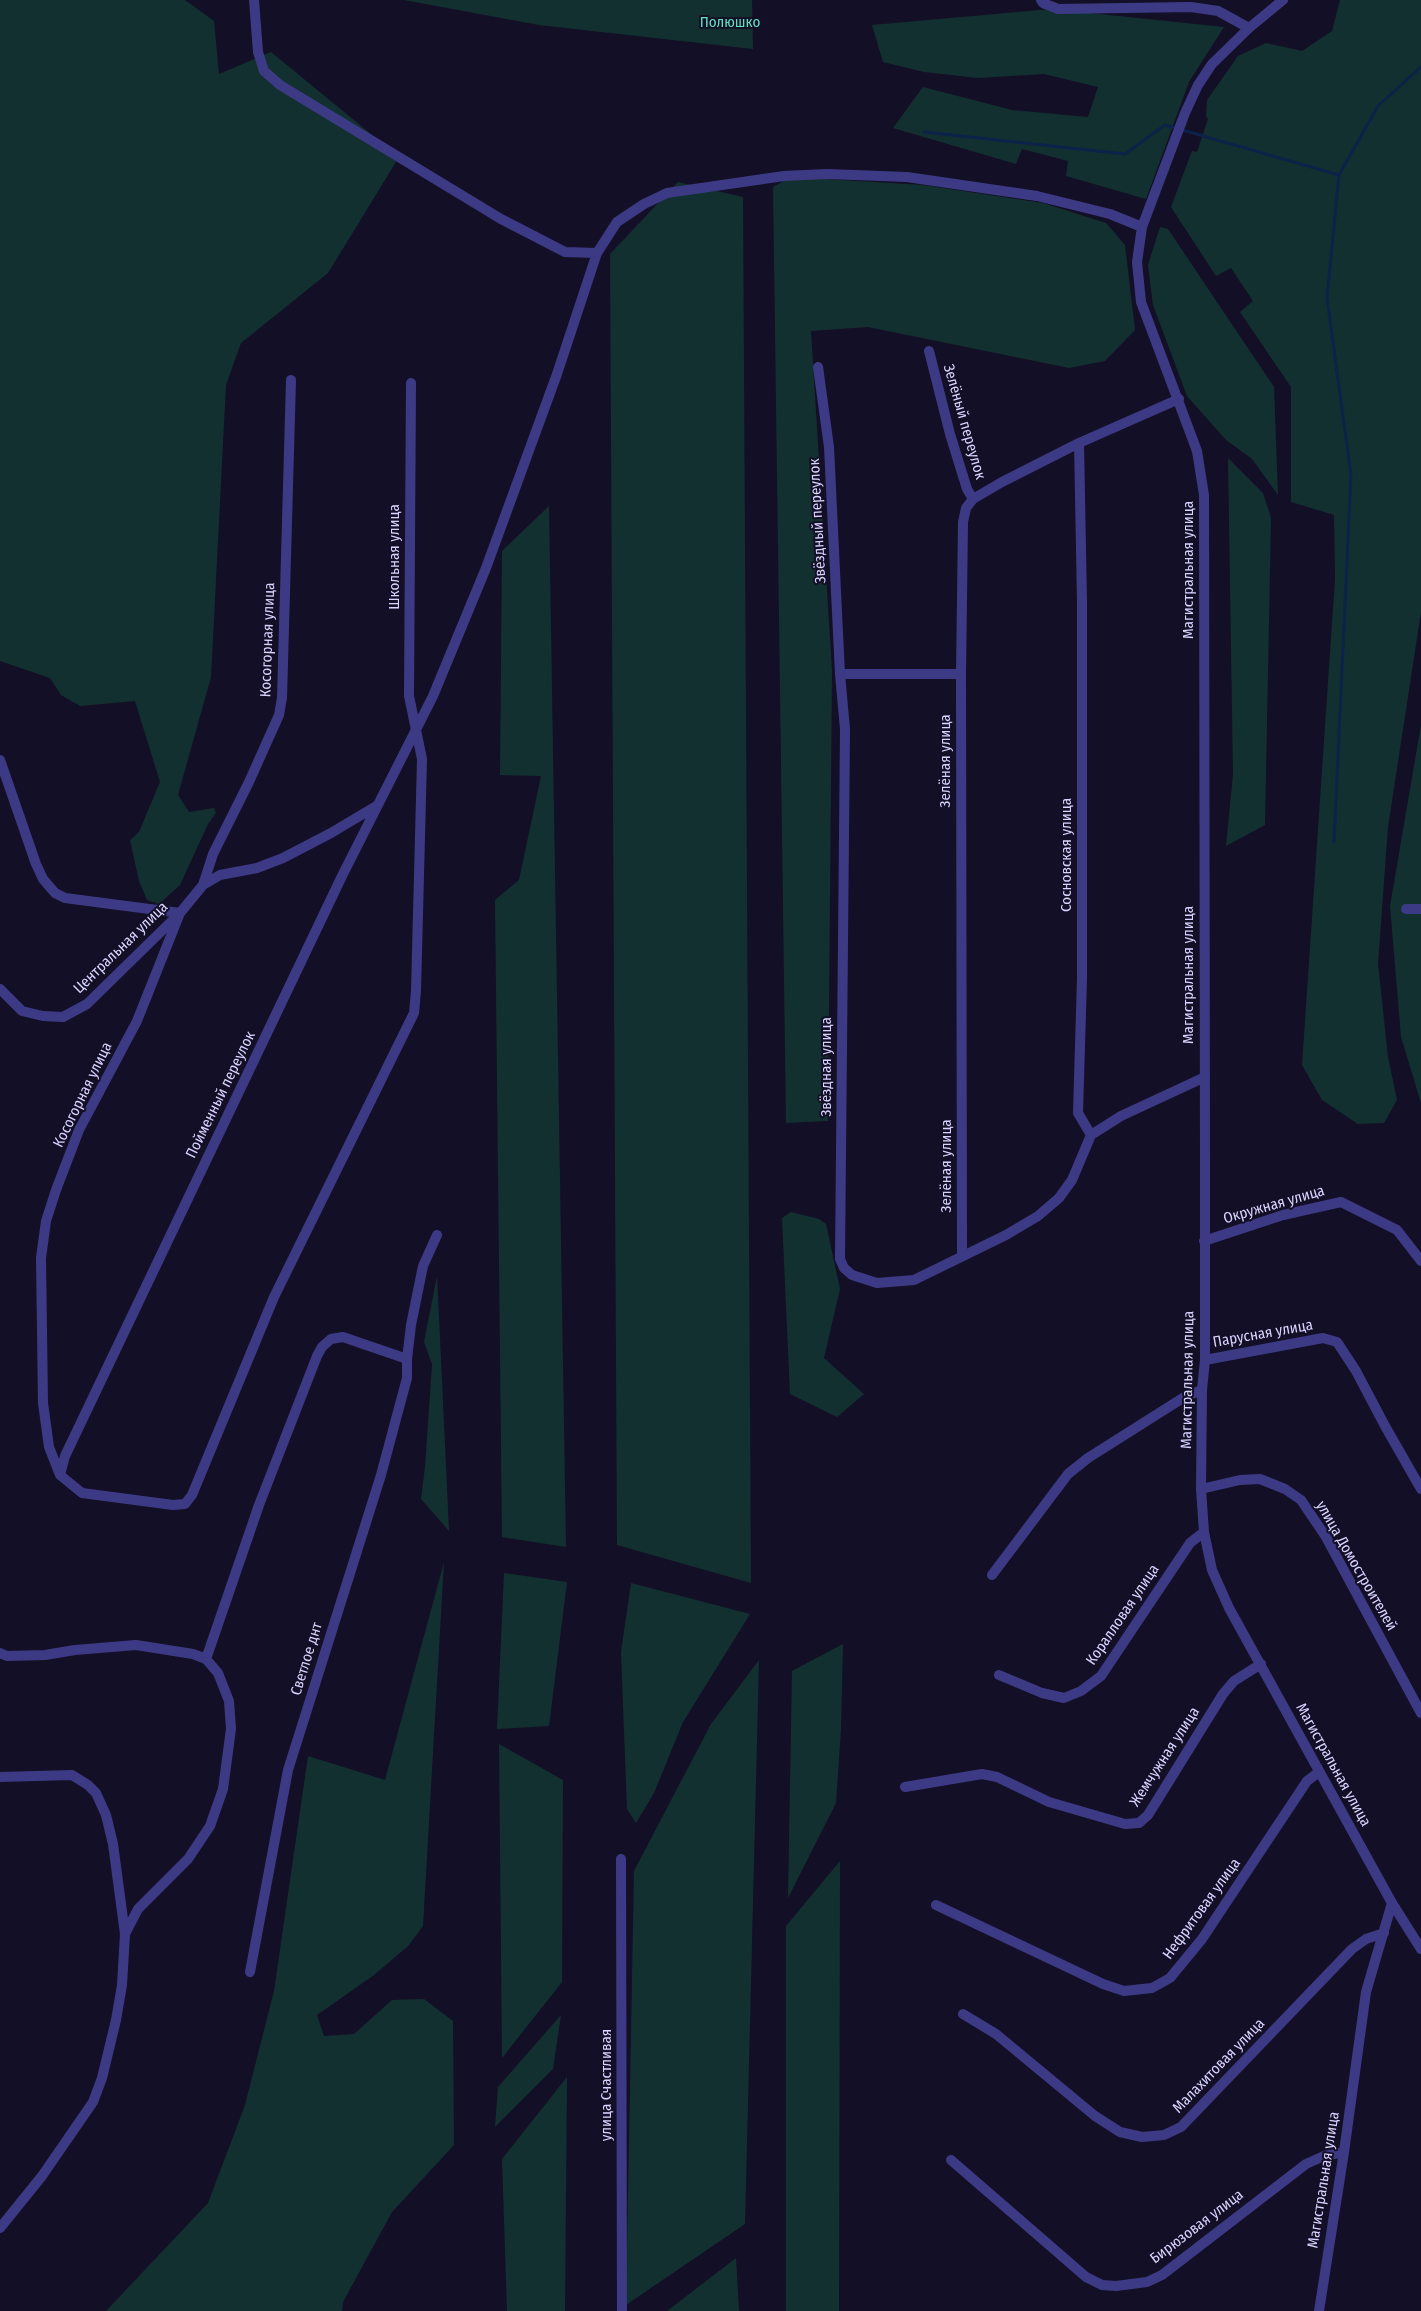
<!DOCTYPE html>
<meta charset="utf-8">
<style>
body{margin:0}
canvas{display:block;background:#130f26}
</style>
<canvas width="1421" height="2311"></canvas>
<script>
const c = document.querySelector('canvas').getContext('2d');
c.lineJoin = 'round';
function fillPath(path, color) { c.fillStyle = color; c.fill(path, 'evenodd'); }
const poly = rows => new Path2D(rows.map(r => 'M' + r).join(''));
function stroke(path, color, width, dash) { c.strokeStyle = color; c.lineWidth = width; c.lineCap = dash ? 'butt' : 'round'; c.setLineDash(dash || []); c.stroke(path); }
function label(font, color, halo, rows, align = 'center') {
  c.font = font + ' "Fira Sans Condensed",sans-serif'; c.lineWidth = 4; c.setLineDash([]); c.textBaseline = 'middle'; c.strokeStyle = halo; c.fillStyle = color; for (const [text, x, y, turn = 0] of rows) {
    c.save(); c.translate(x, y); c.rotate((+turn || 0) * Math.PI / 180); c.textAlign = isNaN(turn) ? turn : align; if (halo) c.strokeText(text, 0, 0); c.fillText(text, 0, 0); c.restore();
  }
}
const green = poly([
 [0,0,185,0,214,21,219,74,271,52,399,157,328,273,241,343,226,385,211,677,178,795,189,812,214,808,216,813,208,824,180,885,159,904,147,900,139,881,130,840,139,832,160,782,135,701,80,706,61,695,50,678,0,661],
 [404,0,752,0,753,49,539,25],
 [1340,0,1421,0,1421,612,1388,827,1378,964,1388,1057,1397,1100,1384,1123,1358,1124,1322,1100,1302,1065,1335,579,1334,515,1291,502,1291,387,1240,312,1253,301,1231,268,1216,276,1171,207,1192,151,1197,152,1208,119,1206,116,1207,100,1238,56,1266,43,1302,51,1332,31],
 [1051,9,1224,27,1189,82,1146,199,1066,176,1068,161,1022,149,1016,164,893,128,923,87,1012,110,1088,117,1098,87,1044,74,978,78,924,72,883,62,872,25],
 [791,177,923,185,1043,203,1106,223,1125,245,1135,330,1105,361,1069,368,868,327,811,331,832,671,828,1121,786,1123,773,187],
 [678,182,743,197,751,1583,617,1545,610,254],
 [1160,227,1168,229,1274,387,1278,495,1252,459,1226,440,1187,396,1153,305,1148,265],
 [1228,458,1263,493,1271,518,1265,825,1226,846,1233,774],
 [549,506,566,1547,502,1537,495,900,519,880,541,776,500,775,502,551],
 [1421,725,1421,1103,1401,1037,1390,906],
 [791,1212,819,1219,826,1224,840,1289,824,1358,864,1394,837,1417,790,1394,782,1218],
 [437,1276,440,1338,449,1531,421,1499,425,1467,432,1364,424,1342],
 [444,1562,423,1926,408,1946,374,1975,317,2015,324,2036,354,2034,392,2000,424,1999,453,2021,454,2145,392,2212,343,2302,342,2311,106,2311,208,2203,245,2105,274,1991,308,1756,385,1780],
 [504,1573,567,1582,549,1726,497,1729],
 [631,1583,750,1614,683,1722,654,1793,636,1823,627,1809,621,1652],
 [843,1644,841,1729,836,1803,788,1898,792,1671],
 [759,1660,745,2224,626,2305,634,1871,711,1724],
 [499,1744,563,1780,562,1982,502,2058],
 [840,1861,839,2311,786,2311,786,1926],
 [561,2015,553,2069,495,2127,498,2087],
 [567,2077,565,2311,507,2311,502,2159],
 [736,2258,739,2311,667,2311]
]);
const stream = poly([
 [924,132,1125,154,1165,125,1339,175,1378,106,1421,67],
 [1334,842,1351,475,1327,298,1339,175]
]);
const street = poly([
 [254,0,258,52,264,71,280,85,501,219,565,252,597,253],
 [1041,0,1043,3,1058,9,1191,7,1218,11,1249,28],
 [1283,0,1249,28,1212,64,1198,85,1185,113,1142,227,1137,262,1141,302,1197,451,1204,495,1205,1158,1205,1360,1202,1390,1201,1489,1204,1532,1212,1570,1229,1608,1392,1903,1366,1992,1344,2152,1319,2311],
 [929,351,950,434,967,489,973,499],
 [818,367,829,447,840,674],
 [1079,443,1082,602,1082,979,1078,1113,1091,1135,1121,1116,1205,1077],
 [961,674,840,674,845,729,840,1259,844,1268,852,1275,877,1283,914,1280,1006,1235,1038,1216,1059,1198,1072,1180,1091,1135],
 [0,760,36,864,43,879,55,893,65,898,180,913,137,1021,79,1130,56,1190,46,1221,41,1258,43,1403,49,1447,60,1475,82,1493,173,1505,185,1504,192,1495,274,1297,414,1013,416,991,422,759,409,696,411,383],
 [203,885,213,854,249,782,279,715,282,698,291,380],
 [1406,909,1421,909],
 [0,989,22,1011,43,1016,63,1017,87,1004,180,913,203,885,220,875,257,868,283,858,331,833,378,805],
 [1204,1241,1283,1215,1341,1202,1397,1230,1421,1261],
 [962,1255,961,674,963,522,966,508,973,499,1002,482,1079,443,1179,399],
 [1205,1360,1323,1338,1337,1342,1356,1371,1385,1426,1421,1489],
 [60,1475,65,1456,342,876,433,696,486,568,557,374,597,253,617,222,644,204,667,193,784,176,827,174,907,177,1037,196,1110,214,1142,227],
 [1201,1489,1240,1480,1260,1479,1285,1489,1301,1500,1326,1537,1421,1713],
 [992,1575,1068,1474,1088,1458,1186,1396,1202,1390],
 [0,1653,7,1656,45,1655,75,1650,136,1645,193,1654,206,1659,218,1673,229,1701,231,1729,223,1789,210,1826,188,1859,138,1909,125,1934],
 [206,1659,259,1505,317,1356,322,1347,331,1339,343,1337,407,1359,411,1325,423,1266,437,1235],
 [999,1675,1042,1693,1064,1698,1081,1691,1101,1676,1190,1543,1204,1532],
 [0,1777,72,1775,88,1785,96,1793,106,1815,113,1844,125,1934,122,1985,116,2020,102,2078,93,2102,42,2176,0,2228],
 [905,1787,982,1774,997,1777,1049,1802,1125,1824,1139,1823,1148,1815,1223,1694,1234,1681,1261,1664],
 [621,1859,622,2311],
 [1392,1903,1421,1949],
 [936,1905,1103,1984,1124,1991,1152,1988,1170,1978,1202,1939,1307,1781,1319,1772],
 [250,1972,288,1770,381,1475,407,1378,407,1359],
 [963,2014,996,2034,1095,2116,1120,2132,1142,2137,1164,2135,1181,2127,1352,1949,1366,1939,1384,1933],
 [951,2160,1086,2277,1102,2285,1116,2286,1147,2282,1162,2275,1306,2164,1324,2156,1344,2152]
]);
const parkNames = [
 ["Полюшко",730,23]
];
const streetNames = [
 ["Зелёный переулок",964,422,74],
 ["Звёздный переулок",818,521,-93],
 ["Школьная улица",395,557,-90],
 ["Магистральная улица",1189,570,-90],
 ["Косогорная улица",268,640,-88],
 ["Зелёная улица",946,761,-90],
 ["Сосновская улица",1067,855,-90],
 ["Центральная улица",121,948,-44],
 ["Магистральная улица",1189,975,-90],
 ["Звёздная улица",827,1067,-90],
 ["Косогорная улица",83,1095,-64],
 ["Пойменный переулок",221,1095,-64],
 ["Зелёная улица",947,1166,-90],
 ["Окружная улица",1274,1205,-16],
 ["Парусная улица",1263,1334,-10],
 ["Магистральная улица",1188,1380,-89],
 ["улица Домостроителей",1356,1566,60],
 ["Коралловая улица",1123,1615,-56],
 ["Светлое днт",307,1659,-73],
 ["Жемчужная улица",1165,1757,-57],
 ["Магистральная улица",1333,1765,61],
 ["Нефритовая улица",1202,1909,-54],
 ["Малахитовая улица",1219,2066,-46],
 ["улица Счастливая",607,2085,-90],
 ["Магистральная улица",1324,2180,-81],
 ["Бирюзовая улица",1197,2227,-37]
];
fillPath(green, '#12302f');
stroke(stream, '#0c2248', 3);
stroke(street, '#3d3a85', 10);
label('15px', '#5fe0c0', '#130f26', parkNames);
label('15px', '#d9d4ff', '#130f26', streetNames);
</script>
